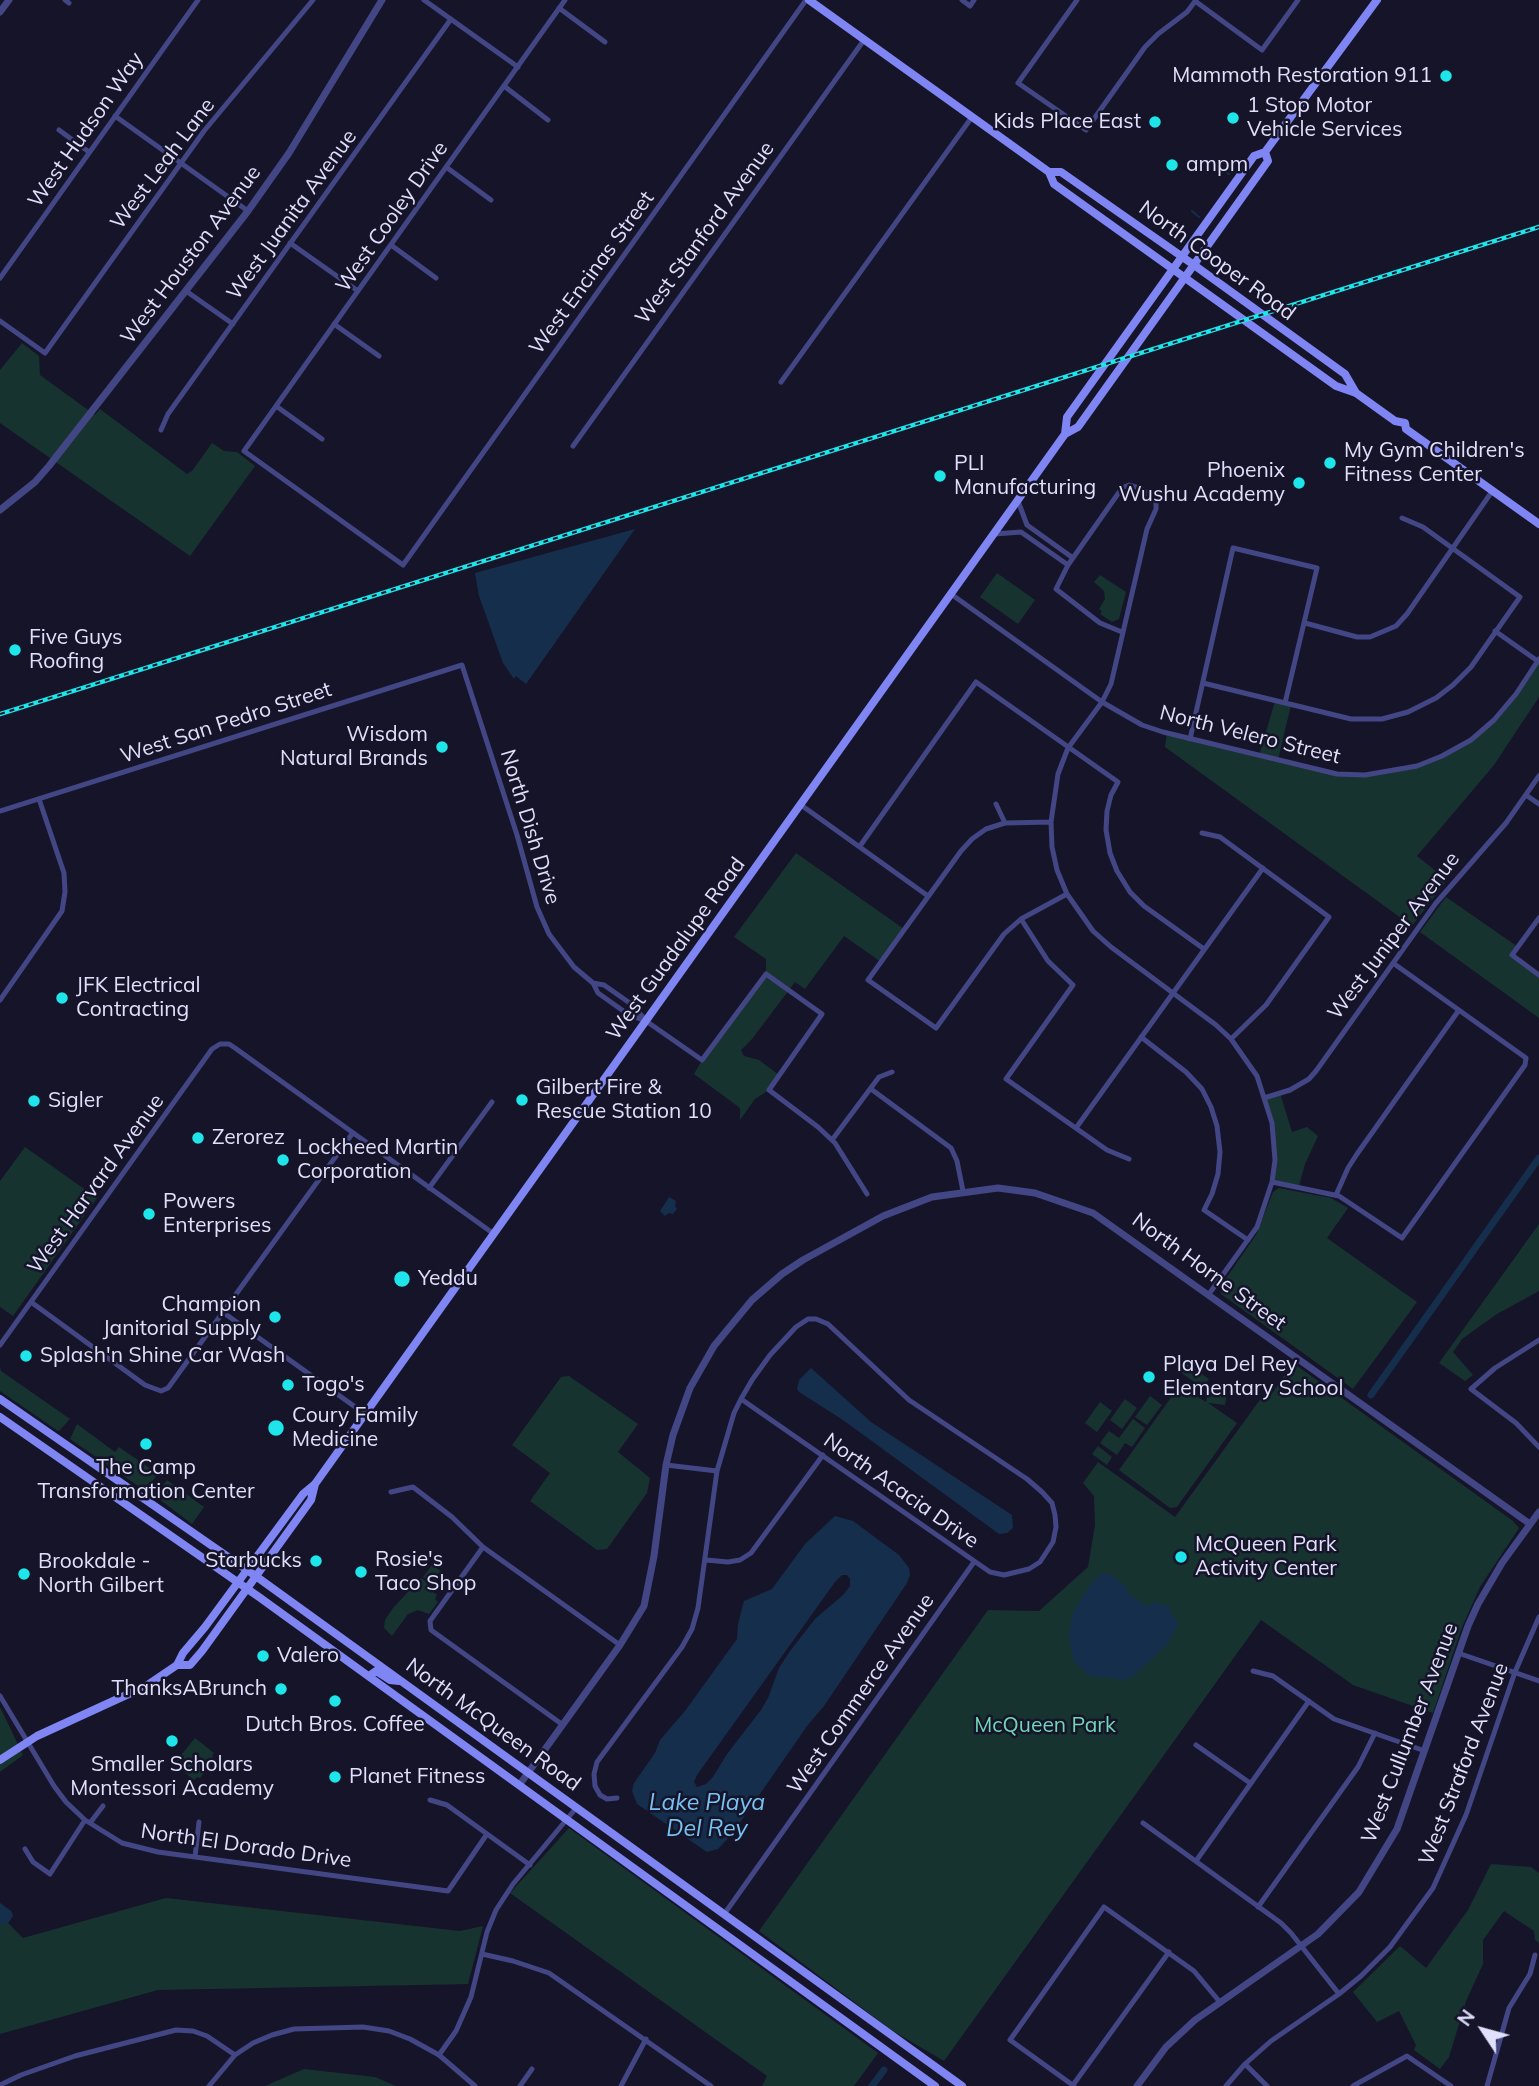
<!DOCTYPE html>
<style>
body{margin:0}
#map{position:relative;width:1539px;height:2086px;overflow:hidden;background:#161429;font-family:Mulish,sans-serif}
canvas{display:block}
.north{position:absolute;left:1448px;top:1995px;width:70px;height:70px;-webkit-text-stroke:5px #161429;paint-order:stroke;rotate:306deg;font-size:19px;font-weight:700;line-height:28px;text-align:center;color:#e0dffc}
.north::after{content:'';display:block;margin:auto;width:24px;height:32px;background:#e0dffc;clip-path:polygon(50% 0,100% 100%,50% 72%,0 100%)}
</style>
<div id="map">
<canvas width="1539" height="2086"></canvas>
<div class="north">N</div>
</div>
<script>
const c = document.querySelector('canvas').getContext('2d');
c.lineJoin = 'round';
function fillPath(path, color) { c.fillStyle = color; c.fill(path, 'evenodd'); }
const poly = rows => new Path2D(rows.map(r => 'M' + r).join(''));
function stroke(path, color, width, dash) { c.strokeStyle = color; c.lineWidth = width; c.lineCap = dash ? 'butt' : 'round'; c.setLineDash(dash || []); c.stroke(path); }
function label(font, color, halo, rows, align = 'center') {
  c.font = font + ' Mulish,sans-serif'; c.lineWidth = 5; c.setLineDash([]); c.textBaseline = 'middle'; c.strokeStyle = halo; c.fillStyle = color; for (const [text, x, y, turn = 0] of rows) {
    c.save(); c.translate(x, y); c.rotate((+turn || 0) * Math.PI / 180); c.textAlign = isNaN(turn) ? turn : align; if (halo) c.strokeText(text, 0, 0); c.fillText(text, 0, 0); c.restore();
  }
}
const green = poly([
 [22,343,39,356,40,375,95,415,100,409,187,474,192,471,212,443,224,451,237,452,255,466,190,556,0,423,0,370],
 [997,573,1035,600,1018,624,980,597],
 [1100,575,1126,592,1119,619,1112,622,1100,614,1102,611,1099,609,1105,599,1104,591,1094,582],
 [1539,662,1539,697,1494,765,1417,856,1447,880,1412,926,1165,747,1167,733,1259,756,1275,701,1291,705,1278,760,1337,774,1365,775,1417,766,1471,740,1494,720],
 [796,853,904,929,881,962,844,936,805,989,795,982,752,1039,741,1050,744,1056,759,1060,779,1075,769,1090,755,1099,740,1120,740,1108,694,1074,702,1060,766,974,766,959,734,937],
 [1446,897,1518,947,1512,955,1539,975,1539,1018,1420,932],
 [1280,1093,1292,1132,1307,1127,1318,1136,1305,1164,1299,1186,1272,1182,1275,1160,1272,1123,1264,1098],
 [25,1147,97,1198,13,1316,0,1307,0,1181],
 [1279,1188,1331,1198,1348,1208,1327,1238,1417,1302,1353,1389,1221,1294,1220,1287,1256,1235,1273,1192],
 [1539,1224,1539,1291,1497,1314,1462,1339,1453,1352,1473,1375,1465,1381,1439,1363],
 [1186,1363,1209,1379,1203,1388,1180,1372],
 [1293,1363,1513,1521,1519,1528,1480,1587,1462,1627,1433,1713,1353,1685,1261,1620,944,2061,893,2031,759,1931,988,1610,1039,1611,1088,1567,1095,1525,1094,1496,1083,1483,1098,1462,1175,1517,1259,1401,1273,1392],
 [0,1367,1,1371,70,1419,60,1430,58,1431,0,1391],
 [569,1376,638,1424,618,1452,650,1478,647,1493,607,1549,597,1550,530,1501,550,1473,512,1445,561,1377],
 [1180,1385,1206,1402,1208,1392,1227,1395,1225,1405,1208,1403,1237,1423,1177,1507,1170,1508,1119,1470],
 [1150,1396,1162,1405,1147,1425,1135,1417],
 [1125,1399,1137,1408,1122,1429,1110,1420],
 [1100,1402,1112,1411,1097,1432,1085,1423],
 [1133,1419,1145,1428,1132,1447,1125,1443,1117,1455,1100,1443,1109,1431,1119,1438],
 [77,1424,115,1452,119,1447,158,1474,148,1486,141,1488,70,1439],
 [1098,1446,1112,1457,1107,1465,1092,1454],
 [167,1480,204,1507,192,1524,155,1496],
 [432,1565,442,1572,440,1574,442,1576,437,1583,435,1582,433,1584,423,1577],
 [421,1578,433,1586,433,1592,437,1595,435,1599,438,1602,429,1614,418,1610,408,1614,392,1636,384,1628,385,1620,393,1608],
 [0,1707,23,1755,0,1772],
 [195,1738,214,1753,212,1756,215,1759,200,1778,197,1777,194,1780,174,1764],
 [569,1828,878,2053,854,2086,762,2086,767,2076,510,1893],
 [1491,1864,1531,1867,1539,1873,1539,1943,1535,1940,1534,1931,1504,1911,1483,1940,1483,1964,1466,2001,1449,2057,1440,2069,1414,2050,1416,2045,1399,2011,1377,2022,1353,1992,1400,1946,1426,1968,1468,1910],
 [166,1898,460,1931,483,1926,468,1984,158,1990,0,2034,0,1903,11,1911,13,1916,8,1923,23,1938],
 [304,2069,375,2077,396,2086,265,2086]
]);
const water = poly([
 [635,529,526,684,516,676,514,679,503,663,479,596,475,573],
 [669,1197,676,1201,675,1206,677,1209,673,1214,669,1213,665,1216,660,1211],
 [811,1368,871,1422,1012,1515,1013,1528,1007,1533,999,1534,843,1420,799,1392,797,1389,799,1380],
 [835,1516,853,1521,899,1555,909,1568,910,1575,907,1583,824,1706,807,1726,733,1833,718,1849,707,1852,637,1804,632,1791,634,1783,655,1753,660,1740,685,1711,737,1639,738,1624,744,1601,772,1589,805,1544],
 [842,1575,847,1575,850,1579,850,1586,843,1595,815,1619,790,1651,779,1668,768,1698,761,1710,727,1754,713,1777,706,1784,697,1787,694,1782,697,1775,835,1582],
 [1109,1573,1124,1585,1130,1595,1148,1607,1154,1602,1170,1607,1171,1615,1179,1623,1166,1646,1132,1677,1123,1680,1107,1677,1092,1677,1086,1673,1074,1662,1069,1639,1072,1616,1081,1599,1095,1579,1101,1574],
 [0,1903,11,1911,13,1916,8,1923,0,1925]
]);
const stream = poly([
 [1272,99,1276,106],
 [1223,170,1229,174],
 [1192,211,1199,217]
]);
const canal = poly([
 [1371,1395,1539,1158],
 [872,2086,884,2070]
]);
const minor = poly([
 [65,0,69,3],
 [424,0,518,67],
 [565,0,244,451,403,565,806,0],
 [962,0,970,6,974,0],
 [1077,0,1018,83,1086,130,1145,47,1158,34,1187,12,1196,0],
 [1195,1,1262,50,1298,0],
 [559,8,605,42],
 [504,86,548,120],
 [115,116,248,211],
 [59,130,89,152],
 [446,167,491,200],
 [290,243,358,291],
 [391,245,436,278],
 [0,278,198,0],
 [186,291,233,324],
 [0,321,45,353,204,131,313,0],
 [334,324,379,356],
 [781,382,972,117],
 [276,406,322,439],
 [161,430,168,414,451,19],
 [573,446,864,40],
 [1018,501,1027,525,1073,558],
 [995,534,1021,532,1068,565],
 [951,594,1102,702,1142,725,1163,732,1337,774,1365,775,1417,766,1442,756,1471,740,1494,720,1516,694,1539,659],
 [1305,623,1357,637,1370,637,1396,626,1407,614,1493,490],
 [1495,631,1539,662],
 [1122,632,1100,623,1056,589,1068,565,1122,488,1129,485,1142,489,1150,496,1156,502,1156,509,1147,529,1111,684,1102,702,1068,748,1058,774,1051,822,1052,847,1057,870,1067,894,1093,931,1111,947,1216,1025,1231,1039,1257,1076,1272,1123,1275,1160,1272,1182,1257,1227,1209,1294],
 [1203,683,1351,719,1382,719,1408,712,1436,698,1453,685,1471,667,1520,597,1423,527,1402,518],
 [1190,739,1233,548,1317,568,1285,703],
 [1526,795,1539,804],
 [996,804,1005,823],
 [801,805,928,896],
 [0,811,462,665,517,835,537,907,549,934,574,967,593,983,598,993,629,1015,646,1021],
 [1051,822,1005,823,986,829,972,839,961,851,868,980,936,1028,1004,934,1021,919,1067,894],
 [1202,833,1220,837,1329,917,1266,1005,1231,1039],
 [860,846,976,682,1118,782,1111,795,1107,811,1106,830,1110,853,1117,871,1130,892,1144,906,1204,949],
 [1539,918,1512,955,1539,975],
 [1021,919,1048,961,1073,985,1006,1079,1107,1150,1129,1159],
 [593,983,604,985,634,1006,646,1021,702,1060,766,974,822,1014,769,1090,818,1127,835,1143,867,1194],
 [0,1000,62,911,65,892,64,873,39,799],
 [1141,1037,1186,1072,1202,1089,1211,1107,1217,1126,1220,1152,1218,1174,1212,1194,1204,1210,1248,1240],
 [871,1089,951,1148,957,1161,963,1191],
 [1264,1098,1290,1090,1309,1079,1316,1071,1436,903,1506,823,1539,776],
 [1076,1128,1263,868],
 [832,1140,879,1077,892,1072],
 [1272,1182,1339,1196,1402,1238,1525,1065,1526,1058,1393,963],
 [429,1188,492,1102],
 [1336,1195,1348,1168,1357,1154,1459,1010],
 [31,1302,145,1385,161,1391,168,1388,352,1134],
 [224,1313,365,1414],
 [1539,1340,1495,1368,1471,1389,1516,1423,1539,1447],
 [0,1345,212,1049,220,1044,229,1044,235,1048,494,1234],
 [666,1465,717,1471],
 [391,1492,413,1487,452,1517,483,1547,620,1645],
 [483,1547,430,1621,431,1630,563,1725],
 [706,1560,728,1562,740,1560,751,1553,823,1455],
 [1458,1653,1539,1681],
 [1253,1671,1273,1676,1334,1719,1425,1751],
 [0,1696,54,1786,66,1802,85,1820,122,1843,158,1852,448,1891,487,1834],
 [1196,1745,1250,1783],
 [617,1798,607,1799,600,1795,595,1786,594,1774,597,1762,682,1647,692,1629,698,1608,717,1471,734,1413,741,1399,752,1380,770,1355,796,1327,808,1319,816,1319,828,1324,909,1400,1027,1479,1042,1492,1052,1503,1055,1515,1056,1527,1053,1542,1040,1562,1029,1569,1004,1575,990,1572,741,1399],
 [430,1800,447,1805,530,1865],
 [90,1823,103,1806],
 [1143,1823,1281,1923,1291,1933,1339,1994],
 [25,1849,33,1862,50,1874,85,1820],
 [195,1857,199,1822],
 [1196,1861,1309,1701],
 [1258,1907,1358,1767,1375,1733],
 [725,1913,974,1562],
 [482,1954,513,1961,549,1973,711,2086],
 [439,2055,456,2031,471,1997,487,1932,496,1910,513,1884,577,1807],
 [1245,2064,1267,2086],
 [0,2085,21,2075,75,2056,176,2030,193,2031,207,2036,235,2055],
 [1073,2085,1169,1952],
 [209,2086,235,2055,253,2043,272,2035,294,2029,363,2027,389,2031,410,2039,439,2055,475,2086],
 [520,2086,532,2069],
 [621,2086,646,2039],
 [1074,2086,1010,2040,1104,1907,1194,1971,1219,2001],
 [1226,2086,1245,2064,1271,2041,1339,1994,1361,1976,1390,1947,1433,1888,1466,1815,1515,1672,1539,1617],
 [1353,2086,1407,2056,1451,2086],
 [1487,2086,1509,2008,1530,1974,1535,1955]
]);
const tertiary = poly([
 [0,12,9,0],
 [0,510,35,482,49,466,248,211,289,153,382,0],
 [520,1784,620,1645,644,1606,654,1556,666,1465,673,1435,690,1388,714,1346,752,1300,782,1274,803,1260,883,1216,932,1197,998,1188,1035,1193,1093,1213,1530,1524],
 [1137,2086,1166,2047,1195,2020,1318,1934,1359,1892,1397,1829,1468,1626,1478,1604,1502,1563,1539,1512]
]);
const secondary = poly([
 [809,0,1049,172,1054,184,1336,386,1356,393,1395,421,1405,423,1406,429,1539,524],
 [1049,172,1061,172,1194,265,1345,374,1356,393],
 [1065,434,1067,417,1254,156,1265,152,1377,0],
 [0,1399,257,1577,962,2086],
 [0,1417,259,1597,935,2086],
 [177,1665,190,1665,202,1651,311,1500,315,1484],
 [369,1676,376,1671,390,1680,399,1681],
 [0,1760,37,1736,146,1686,177,1665,183,1653,205,1627,303,1494,315,1484,1065,434,1078,427,1268,161,1265,152]
]);
const rail = poly([
 [0,714,1539,227]
]);
const markers = [
 [1446,76,7,"#1de5ea"],
 [1233,118,7,"#1de5ea"],
 [1155,122,7,"#1de5ea"],
 [1172,165,7,"#1de5ea"],
 [1330,463,7,"#1de5ea"],
 [940,476,7,"#1de5ea"],
 [1299,483,7,"#1de5ea"],
 [15,650,7,"#1de5ea"],
 [442,747,7,"#1de5ea"],
 [62,998,7,"#1de5ea"],
 [522,1100,7,"#1de5ea"],
 [34,1101,7,"#1de5ea"],
 [198,1138,7,"#1de5ea"],
 [283,1160,7,"#1de5ea"],
 [149,1214,7,"#1de5ea"],
 [402,1279,9,"#1de5ea"],
 [275,1317,7,"#1de5ea"],
 [26,1356,7,"#1de5ea"],
 [1149,1377,7,"#1de5ea"],
 [288,1385,7,"#1de5ea"],
 [276,1428,9,"#1de5ea"],
 [146,1444,7,"#1de5ea"],
 [1181,1557,7,"#1de5ea"],
 [316,1561,7,"#1de5ea"],
 [361,1572,7,"#1de5ea"],
 [24,1574,7,"#1de5ea"],
 [263,1656,7,"#1de5ea"],
 [281,1689,7,"#1de5ea"],
 [335,1701,7,"#1de5ea"],
 [172,1741,7,"#1de5ea"],
 [335,1777,7,"#1de5ea"]
];
const poiNames = [
 ["Mammoth Restoration 911",1432,76,"right"],
 ["1 Stop Motor",1247,106],
 ["Vehicle Services",1247,130],
 ["Kids Place East",1141,122,"right"],
 ["ampm",1186,165],
 ["My Gym Children's",1344,451],
 ["Fitness Center",1344,475],
 ["PLI",954,464],
 ["Manufacturing",954,488],
 ["Phoenix",1285,471,"right"],
 ["Wushu Academy",1285,495,"right"],
 ["Five Guys",29,638],
 ["Roofing",29,662],
 ["Wisdom",428,735,"right"],
 ["Natural Brands",428,759,"right"],
 ["JFK Electrical",76,986],
 ["Contracting",76,1010],
 ["Gilbert Fire &",536,1088],
 ["Rescue Station 10",536,1112],
 ["Sigler",48,1101],
 ["Zerorez",212,1138],
 ["Lockheed Martin",297,1148],
 ["Corporation",297,1172],
 ["Powers",163,1202],
 ["Enterprises",163,1226],
 ["Yeddu",418,1279],
 ["Champion",261,1305,"right"],
 ["Janitorial Supply",261,1329,"right"],
 ["Splash'n Shine Car Wash",40,1356],
 ["Playa Del Rey",1163,1365],
 ["Elementary School",1163,1389],
 ["Togo's",302,1385],
 ["Coury Family",292,1416],
 ["Medicine",292,1440],
 ["The Camp",146,1468,"center"],
 ["Transformation Center",146,1492,"center"],
 ["McQueen Park",1195,1545],
 ["Activity Center",1195,1569],
 ["Rosie's",375,1560],
 ["Taco Shop",375,1584],
 ["Starbucks",302,1561,"right"],
 ["Brookdale -",38,1562],
 ["North Gilbert",38,1586],
 ["Valero",277,1656],
 ["ThanksABrunch",267,1689,"right"],
 ["Dutch Bros. Coffee",335,1725,"center"],
 ["Smaller Scholars",172,1765,"center"],
 ["Montessori Academy",172,1789,"center"],
 ["Planet Fitness",349,1777]
];
const streetNames = [
 ["West Hudson Way",86,130,-55],
 ["West Leah Lane",163,164,-53],
 ["West Juanita Avenue",292,215,-54],
 ["West Cooley Drive",392,217,-55],
 ["West Stanford Avenue",705,233,-54],
 ["West Houston Avenue",191,255,-53],
 ["North Cooper Road",1217,261,36],
 ["West Encinas Street",592,273,-54],
 ["West San Pedro Street",226,723,-18],
 ["North Velero Street",1250,735,14],
 ["North Dish Drive",530,827,73],
 ["West Juniper Avenue",1394,936,-53],
 ["West Guadalupe Road",676,949,-54],
 ["West Harvard Avenue",96,1184,-54],
 ["North Horne Street",1209,1272,36],
 ["North Acacia Drive",901,1491,35],
 ["West Commerce Avenue",861,1694,-55],
 ["North McQueen Road",493,1725,36],
 ["West Cullumber Avenue",1410,1733,-69],
 ["West Straford Avenue",1464,1764,-69],
 ["North El Dorado Drive",246,1846,8]
];
const parkNames = [
 ["McQueen Park",1045,1726]
];
const waterNames = [
 ["Lake Playa",707,1803],
 ["Del Rey",707,1829]
];
fillPath(green, '#173330');
fillPath(water, '#152e4c');
stroke(stream, '#152e4c', 2);
stroke(canal, '#152e4c', 7);
stroke(minor, '#434684', 5);
stroke(tertiary, '#434684', 7);
stroke(secondary, '#7f85f3', 8);
stroke(rail, '#1de5ea', 4.5);
stroke(rail, '#161429', 2, [5]);
for (const [x, y, r, color] of markers) { const dot = new Path2D(); dot.arc(x, y, r, 0, 2 * Math.PI); c.fillStyle = color; c.fill(dot); stroke(dot, '#161429', 2.5); }
label('21px', '#e0dffc', '#161429', poiNames, 'left');
label('21px', '#e0dffc', '#161429', streetNames);
label('21px', '#70d7b5', '#161429', parkNames);
label('italic 23px', '#77c2f2', '#161429', waterNames);
</script>
